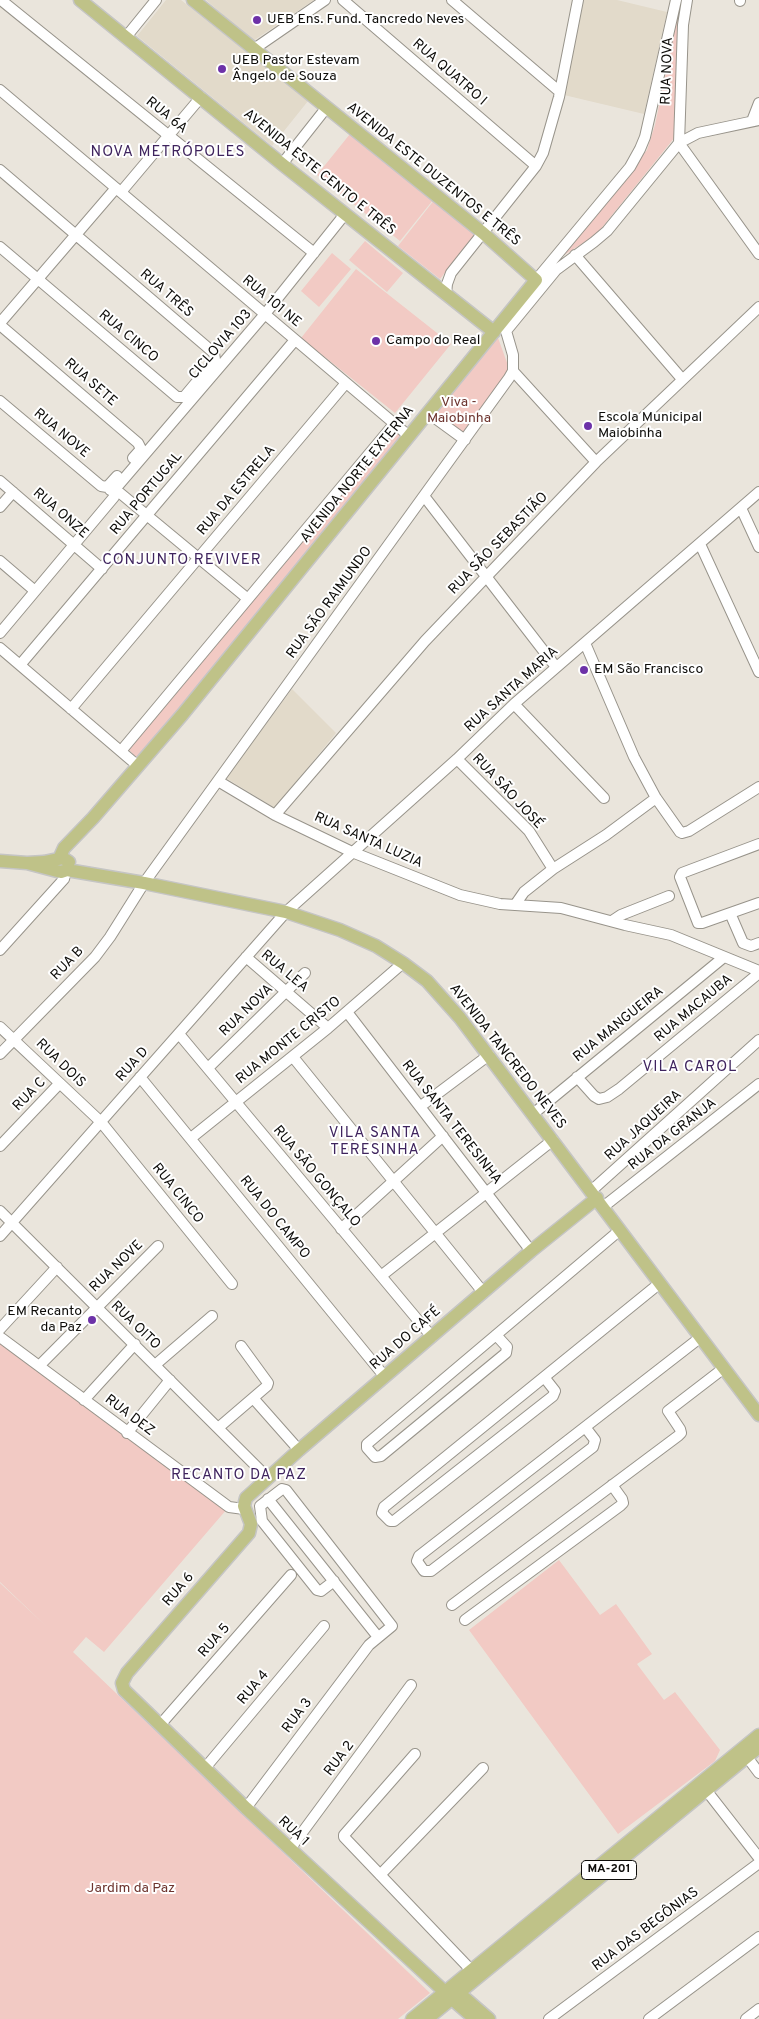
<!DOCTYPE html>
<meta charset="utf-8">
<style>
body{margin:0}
canvas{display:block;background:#eae5dc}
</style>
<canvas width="759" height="2019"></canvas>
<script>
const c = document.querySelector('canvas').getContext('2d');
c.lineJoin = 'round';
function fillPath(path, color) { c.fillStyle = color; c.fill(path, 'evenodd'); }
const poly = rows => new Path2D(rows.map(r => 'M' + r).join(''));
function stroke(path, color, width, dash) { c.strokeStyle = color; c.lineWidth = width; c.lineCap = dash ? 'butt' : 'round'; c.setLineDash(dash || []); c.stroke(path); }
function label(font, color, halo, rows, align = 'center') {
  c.font = font + ' Overpass,sans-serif'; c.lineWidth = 4; c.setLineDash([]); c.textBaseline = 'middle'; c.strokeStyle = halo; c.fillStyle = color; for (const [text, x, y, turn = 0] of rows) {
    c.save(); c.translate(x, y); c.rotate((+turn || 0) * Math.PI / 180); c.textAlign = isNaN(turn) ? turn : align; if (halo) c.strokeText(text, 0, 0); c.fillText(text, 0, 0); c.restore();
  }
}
const built = poly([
 [166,0,181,0,308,101,272,146,137,36],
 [206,0,314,0,253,41],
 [584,0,617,0,667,12,644,114,564,95],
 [292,689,336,733,275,808,226,778]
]);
const green = poly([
 [677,19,680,20,675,137,596,235,564,255,563,254,647,150,655,125],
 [350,134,433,200,400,241,317,175],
 [435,199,477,232,440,279,398,246],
 [365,241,403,273,387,292,349,260],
 [332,253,351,269,319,307,301,291],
 [356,269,451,344,395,413,301,338],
 [497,335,510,371,462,435,434,414],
 [393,430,402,437,139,760,128,749],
 [0,1341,227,1509,104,1652,86,1637,73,1652,430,1993,398,2019,0,2019,0,1583,47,1627,0,1582],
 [559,1560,600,1615,616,1604,652,1654,637,1664,664,1700,675,1692,720,1750,715,1761,618,1834,469,1630]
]);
const minor = poly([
 [1,0,314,253],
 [343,0,536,166],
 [452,0,560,92],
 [740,1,740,0],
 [126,37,156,0],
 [254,49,325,0],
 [0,90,409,436],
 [752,121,759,103],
 [679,143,683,25,687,0],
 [679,143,759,254],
 [282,164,327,107],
 [0,170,214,353,215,360,184,397,177,397,0,247],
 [121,192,201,97],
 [575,255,682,379],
 [536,280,630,167,640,149,645,137,676,0],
 [446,294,447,284,451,273,536,166,543,153,559,97,578,0],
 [0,323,116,188],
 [0,325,138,443,141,449,133,458],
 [513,371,596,462],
 [0,401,101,486,107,487,117,476],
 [428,413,465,440],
 [0,481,102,569],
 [110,490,120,493,248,599],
 [424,496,556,667],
 [0,507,13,492],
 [741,508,759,547],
 [700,544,759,672],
 [0,561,35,591],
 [0,633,114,497,116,488,265,314,345,214],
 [585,643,634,757,656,798,680,832,682,833,689,831,759,787],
 [0,648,138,766],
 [20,665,295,340],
 [514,704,604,798],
 [71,709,346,383],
 [121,751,394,424],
 [457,759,529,831,553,869],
 [218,781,275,815,352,852,460,895,500,904,561,908,625,925,671,935,759,971],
 [275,815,425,641,487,576,596,462,759,307],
 [759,844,682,873,680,877,698,923,702,923,759,903],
 [515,905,524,892,553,869,606,835,656,798],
 [730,913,743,943,751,946,759,943],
 [612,921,621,915,669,896],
 [0,950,64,879,66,871],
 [246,957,328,1028],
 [347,1012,531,1251],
 [0,1027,101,1122,232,1284],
 [179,1034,432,1337],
 [0,1054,95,957,110,937,144,883,509,378,513,371,513,355,506,331,556,270,594,242,607,231,679,143,698,133,759,120],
 [293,1057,483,1292],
 [208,1068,305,973],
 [140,1077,385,1377],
 [577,1077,594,1096,599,1099,607,1097,619,1089,759,973],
 [421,1106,489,1055],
 [533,1114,724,957],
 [191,1138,328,1028,403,963],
 [0,1146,59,1084],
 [591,1191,759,1040],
 [603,1207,759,1084],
 [0,1211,268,1478],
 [341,1229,443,1136],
 [0,1236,286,912,457,759,514,704,759,492],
 [381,1276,553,1140],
 [0,1329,57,1267],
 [496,1335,507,1347,506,1353,381,1456,375,1457,367,1448,367,1444,496,1335,620,1230],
 [0,1337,229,1507,244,1509],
 [155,1365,212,1316],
 [39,1366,158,1246],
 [544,1377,555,1391,553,1396,394,1521,390,1521,382,1513,384,1507,660,1283],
 [253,1398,299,1450],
 [84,1400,135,1344],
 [585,1427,595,1440,593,1447,431,1571,424,1571,417,1561,419,1556,701,1337],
 [218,1428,267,1386,268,1383,241,1346],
 [127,1433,170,1380],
 [268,1499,378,1637],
 [452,1605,678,1436,681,1433,680,1429,668,1411,724,1368],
 [465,1620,620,1506,623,1503,622,1499,612,1485],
 [160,1725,291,1575],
 [415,1754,344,1835,344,1837,472,1971],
 [747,1757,759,1773],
 [205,1768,324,1626],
 [706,1790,759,1858],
 [246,1808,369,1645,392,1626,286,1490,282,1489,260,1506,262,1521,317,1590,321,1591,334,1581],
 [290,1849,411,1685],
 [380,1875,483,1768],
 [549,2019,759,1863],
 [649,2019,759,1937],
 [746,2019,759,2009]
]);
const major = poly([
 [80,0,282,164,494,332],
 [59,859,64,848,93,818,182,715,536,280,483,233,193,0],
 [0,861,27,863,44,862,63,858,69,862],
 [27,863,61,872,67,870,144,883,286,912,340,930,376,946,403,963,427,981,460,1018,759,1415],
 [445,1992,246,1808,124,1690,122,1683,127,1673,249,1533,251,1524,244,1506,246,1498,299,1450,531,1251,597,1198],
 [453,1993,459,1993,489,2019],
 [452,1999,475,2019],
 [412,2019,759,1735],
 [427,2019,759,1747]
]);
const markers = [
 [257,20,5,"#6d32a8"],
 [222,69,5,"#6d32a8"],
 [376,341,5,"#6d32a8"],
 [588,426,5,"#6d32a8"],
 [584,670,5,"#6d32a8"],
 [92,1320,5,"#6d32a8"]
];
const shields = [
 [609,1870,55]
];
const shieldNames = [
 ["MA-201",609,1870]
];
const poiNames = [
 ["UEB Ens. Fund. Tancredo Neves",267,20],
 ["UEB Pastor Estevam",232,61],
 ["Ângelo de Souza",232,77],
 ["Campo do Real",386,341],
 ["Escola Municipal",598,418],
 ["Maiobinha",598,434],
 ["EM São Francisco",594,670],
 ["EM Recanto",82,1312,"right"],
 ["da Paz",82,1328,"right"]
];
const streetNames = [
 ["RUA NOVA",668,71,-88],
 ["RUA QUATRO I",449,73,41],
 ["RUA 6A",166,116,39],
 ["AVENIDA ESTE CENTO E TRÊS",319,173,39],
 ["AVENIDA ESTE DUZENTOS E TRÊS",433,175,39],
 ["RUA TRÊS",166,294,41],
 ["RUA 101 NE",271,302,40],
 ["RUA CINCO",128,337,40],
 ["CICLOVIA 103",221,345,-49],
 ["RUA SETE",90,383,41],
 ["RUA NOVE",61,434,40],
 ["AVENIDA NORTE EXTERNA",358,475,-51],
 ["RUA DA ESTRELA",237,491,-50],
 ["RUA PORTUGAL",147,494,-50],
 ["RUA ONZE",60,514,41],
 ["RUA SÃO SEBASTIÃO",499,544,-46],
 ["RUA SÃO RAIMUNDO",330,603,-54],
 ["RUA SANTA MARIA",512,690,-42],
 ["RUA SÃO JOSÉ",507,792,47],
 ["RUA SANTA LUZIA",368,841,24],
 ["RUA B",68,964,-46],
 ["RUA LEA",284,972,40],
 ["RUA MACAUBA",694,1009,-40],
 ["RUA NOVA",247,1011,-44],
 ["RUA MANGUEIRA",619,1025,-39],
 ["RUA MONTE CRISTO",289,1041,-39],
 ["AVENIDA TANCREDO NEVES",507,1057,52],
 ["RUA DOIS",60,1064,44],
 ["RUA D",133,1065,-48],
 ["RUA C",30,1095,-46],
 ["RUA SANTA TERESINHA",451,1123,52],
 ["RUA JAQUEIRA",644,1126,-42],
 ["RUA DA GRANJA",673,1135,-38],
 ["RUA SÃO GONÇALO",316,1177,50],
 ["RUA CINCO",177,1194,51],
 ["RUA DO CAMPO",274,1218,51],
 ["RUA NOVE",117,1267,-44],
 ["RUA OITO",135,1326,44],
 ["RUA DO CAFÉ",406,1339,-41],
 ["RUA DEZ",129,1416,37],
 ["RUA 6",179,1590,-49],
 ["RUA 5",215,1641,-49],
 ["RUA 4",254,1688,-50],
 ["RUA 3",298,1716,-53],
 ["RUA 2",340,1759,-53],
 ["RUA 1",293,1832,43],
 ["RUA DAS BEGÔNIAS",646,1930,-37]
];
const parkNames = [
 ["Viva -",459,403],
 ["Maiobinha",459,419],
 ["Jardim da Paz",131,1889]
];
const neighbourhoodNames = [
 ["NOVA METRÓPOLES",168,153],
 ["CONJUNTO REVIVER",182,561],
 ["VILA CAROL",690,1068],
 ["VILA SANTA",375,1134],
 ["TERESINHA",375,1151],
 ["RECANTO DA PAZ",239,1476]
];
fillPath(built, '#e2daca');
fillPath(green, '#f2cac4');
stroke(minor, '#98948b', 12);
stroke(major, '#c5c5c4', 15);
stroke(minor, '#fff', 10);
stroke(major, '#bfc288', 12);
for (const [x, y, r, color] of markers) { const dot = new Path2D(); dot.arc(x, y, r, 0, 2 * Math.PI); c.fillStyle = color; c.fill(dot); stroke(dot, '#fff', 2); }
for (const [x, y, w] of shields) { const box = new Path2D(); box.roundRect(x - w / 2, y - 9.5, w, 19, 4); c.fillStyle = '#fff'; c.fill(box); stroke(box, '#0e0d0a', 1); }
label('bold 12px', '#0e0d0a', null, shieldNames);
label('14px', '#0e0d0a', '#fff', poiNames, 'left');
label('14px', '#0e0d0a', '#fff', streetNames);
label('14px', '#6d342e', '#fff', parkNames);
c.letterSpacing = '1px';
label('15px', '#3f245e', '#fff', neighbourhoodNames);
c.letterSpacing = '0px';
</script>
